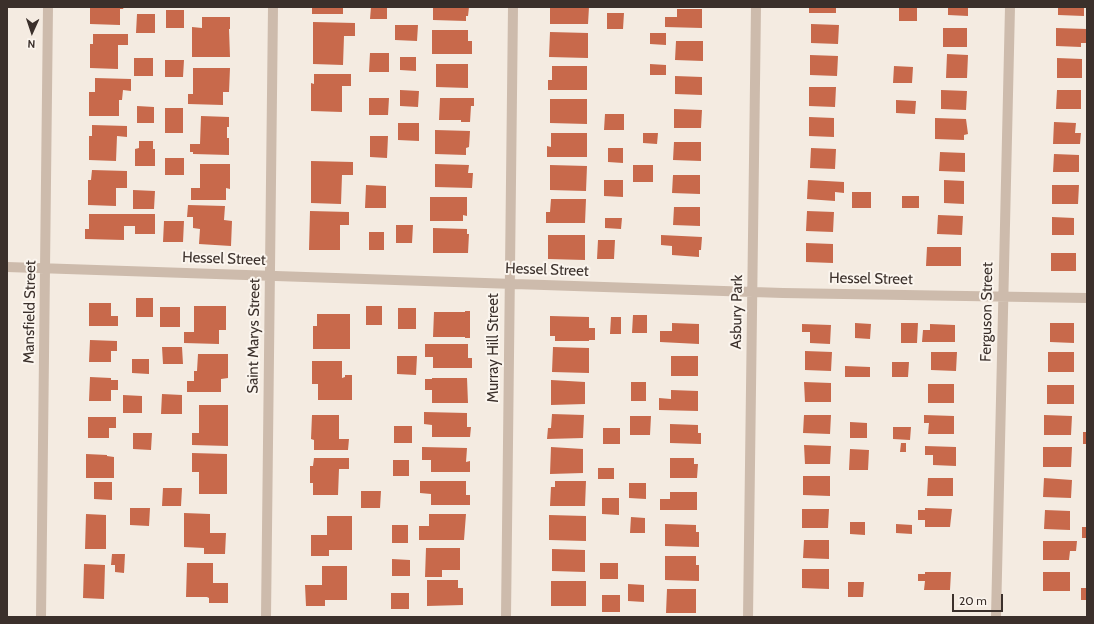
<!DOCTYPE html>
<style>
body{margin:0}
#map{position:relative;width:1094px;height:624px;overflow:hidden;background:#f4ebe1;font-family:Cabin,sans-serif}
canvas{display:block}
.frame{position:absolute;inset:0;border:8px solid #3b302b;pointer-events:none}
.north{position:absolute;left:12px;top:12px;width:40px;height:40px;-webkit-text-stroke:3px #fbf5ee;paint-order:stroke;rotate:183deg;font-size:11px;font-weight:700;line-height:16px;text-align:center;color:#3b302b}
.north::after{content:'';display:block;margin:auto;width:14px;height:18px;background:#3b302b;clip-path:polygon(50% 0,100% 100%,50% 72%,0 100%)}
.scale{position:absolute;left:952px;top:594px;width:51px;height:18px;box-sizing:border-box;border:2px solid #3b302b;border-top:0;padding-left:5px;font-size:12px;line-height:14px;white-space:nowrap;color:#3b302b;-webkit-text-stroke:3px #fbf5ee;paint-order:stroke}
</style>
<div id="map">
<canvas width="1094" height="624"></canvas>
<div class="frame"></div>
<div class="north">N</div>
<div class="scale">20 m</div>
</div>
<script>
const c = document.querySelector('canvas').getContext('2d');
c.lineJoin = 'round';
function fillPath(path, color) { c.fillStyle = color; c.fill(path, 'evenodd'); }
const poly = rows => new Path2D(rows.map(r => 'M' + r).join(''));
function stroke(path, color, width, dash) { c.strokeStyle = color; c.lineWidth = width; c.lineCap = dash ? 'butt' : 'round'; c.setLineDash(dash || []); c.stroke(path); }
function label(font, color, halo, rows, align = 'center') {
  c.font = font + ' Cabin,sans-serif'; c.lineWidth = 4; c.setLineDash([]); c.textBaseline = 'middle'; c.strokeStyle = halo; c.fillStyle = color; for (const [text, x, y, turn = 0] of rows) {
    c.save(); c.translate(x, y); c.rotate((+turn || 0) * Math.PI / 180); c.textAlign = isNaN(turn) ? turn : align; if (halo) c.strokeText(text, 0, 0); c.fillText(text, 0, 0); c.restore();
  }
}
const building = poly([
 [90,7,124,7,123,9,120,9,120,25,90,24],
 [312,7,343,7,343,14,312,14],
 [371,7,387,7,387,19,370,19],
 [433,7,469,7,468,16,466,16,466,21,433,20],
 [550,7,589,7,588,24,550,24],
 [809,7,836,7,836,13,809,13],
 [899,7,917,7,917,21,899,21],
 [948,7,968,7,968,16,948,15],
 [1058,7,1084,7,1084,16,1058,15],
 [677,9,702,9,702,28,665,27,665,17,677,17],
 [166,10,184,10,184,28,166,28],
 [607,13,624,13,623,29,607,29],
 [137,14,155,14,155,33,136,33],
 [202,17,230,17,230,29,229,29,230,57,192,57,192,27,202,28],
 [313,22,355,23,355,36,344,36,343,65,313,64],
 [811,24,839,25,838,44,811,43],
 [395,25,418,25,417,41,395,40],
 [943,28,967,28,967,47,943,47],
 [1056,28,1087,29,1087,43,1081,43,1081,47,1056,46],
 [432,30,468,30,468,41,472,41,472,54,432,54],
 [550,32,588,33,588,58,549,57],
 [650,33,666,33,666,45,650,44],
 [93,34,128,34,128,45,118,45,118,69,90,68,90,44,93,44],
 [676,41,703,41,703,61,675,60],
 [370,53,389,53,389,72,369,72],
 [947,54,968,55,967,78,946,78],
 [810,55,838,56,837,76,810,75],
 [400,57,416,57,416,71,400,70],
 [134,58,153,58,153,76,134,76],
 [1057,58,1082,59,1082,78,1057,78],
 [165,60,184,60,183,77,165,77],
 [436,64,468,64,468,88,436,87],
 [650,64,666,65,666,75,650,75],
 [552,66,587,66,587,90,548,90,548,80,552,80],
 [894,66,913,67,912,83,893,83],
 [193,68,230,68,229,92,223,92,223,105,188,104,188,94,193,94],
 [314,74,351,74,351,86,342,86,342,112,311,111,311,83,314,84],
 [675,76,702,77,702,95,675,94],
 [95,78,131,79,131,91,123,90,122,100,119,100,119,116,89,116,89,92,95,92],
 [809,87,836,87,835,107,809,106],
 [400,90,419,91,418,107,400,106],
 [941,90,967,91,966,110,941,109],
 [1057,90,1081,90,1081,109,1056,109],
 [369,98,389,98,388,115,369,115],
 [440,98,474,98,474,106,471,106,470,122,461,122,461,120,439,120],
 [550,99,587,99,587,124,550,123],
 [896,100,916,101,915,114,896,113],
 [137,106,154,107,154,123,137,123],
 [165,108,183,108,183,133,165,133],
 [674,109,702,110,701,128,674,128],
 [605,114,624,114,624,130,604,130],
 [201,116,229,117,229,127,227,127,227,138,229,138,229,155,193,154,193,152,190,152,190,144,200,144],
 [809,117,834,118,834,137,809,136],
 [935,118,966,119,968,134,964,135,964,140,935,139],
 [1054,122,1076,123,1075,133,1081,133,1080,144,1053,144],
 [398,123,419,123,419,141,398,140],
 [92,125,127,126,127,137,117,136,116,161,89,160,89,136,92,136],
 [435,130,470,131,469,147,466,148,466,155,435,154],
 [551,133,587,133,587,157,547,157,547,146,551,147],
 [643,133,658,133,657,144,643,143],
 [370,136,388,136,387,158,370,157],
 [139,141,153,141,153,149,155,149,155,166,135,166,135,149,139,148],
 [674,142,701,142,701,161,673,160],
 [608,148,623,148,623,163,608,162],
 [811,148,836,149,835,169,810,168],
 [940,152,965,153,965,172,939,171],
 [1054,154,1079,155,1079,172,1053,172],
 [165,158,184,158,184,175,165,175],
 [311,161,353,162,353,175,342,175,341,204,311,203],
 [200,164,230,164,230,189,226,188,226,200,191,200,191,188,200,188],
 [435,164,469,165,468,173,473,173,472,188,435,187],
 [550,165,587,166,586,191,550,190],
 [633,165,653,165,653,182,633,182],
 [92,170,127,171,127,188,116,188,116,206,88,205,88,180,91,180],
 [673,175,700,175,700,194,672,193],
 [604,180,623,180,623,197,604,196],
 [808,180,844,182,844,193,835,192,835,201,807,199],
 [944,180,964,181,964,204,944,203],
 [366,185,386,186,386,208,365,208],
 [1052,185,1079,185,1078,204,1052,204],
 [133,190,155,191,154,209,133,209],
 [852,192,871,192,871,208,852,208],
 [902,196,919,196,919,208,902,208],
 [430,197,467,197,467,216,463,215,463,221,430,221],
 [551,199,586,199,585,223,546,223,546,212,550,212],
 [188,205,225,206,224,220,232,221,231,246,199,244,200,229,193,228,193,217,187,217],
 [674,207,700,207,700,226,673,225],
 [310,211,349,212,349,225,340,225,340,250,309,250],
 [807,211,834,212,833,232,806,231],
 [89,214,155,214,155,234,135,234,135,226,124,226,124,240,85,239,85,229,89,229],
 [938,215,963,216,962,235,937,234],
 [1052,217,1074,218,1074,235,1052,235],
 [605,218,622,218,621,229,605,228],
 [164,221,184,221,183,242,163,242],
 [396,225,413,225,412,243,396,243],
 [433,228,467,229,467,234,469,234,468,253,433,253],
 [369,232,384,232,384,250,369,250],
 [548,235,585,235,585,260,548,259],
 [661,235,702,237,701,250,699,250,699,257,672,255,672,246,661,245],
 [598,240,615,240,614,259,597,259],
 [806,243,833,244,833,263,806,262],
 [927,247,961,247,961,266,926,266],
 [1051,253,1076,253,1076,271,1051,271],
 [136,298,153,298,153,317,136,317],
 [89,303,111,303,111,316,118,316,118,326,89,326],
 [194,306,226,306,226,330,219,330,219,344,184,343,184,332,194,332],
 [366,306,382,306,382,325,366,325],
 [160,307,180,307,180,327,160,327],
 [398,308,416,308,416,329,398,329],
 [465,311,470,311,470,338,465,338,465,337,433,337,434,312,465,312],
 [317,314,350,314,350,349,313,349,313,326,317,326],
 [633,315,647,315,647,333,632,333],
 [550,316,589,317,589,328,595,328,595,340,589,340,589,341,555,341,555,336,550,336],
 [611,317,621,317,621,334,610,334],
 [672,323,699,324,699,344,660,342,660,331,672,331],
 [855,323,871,324,870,339,855,338],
 [901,323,918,323,917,343,901,343],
 [1050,323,1074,323,1074,343,1050,342],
 [802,324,831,325,830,344,810,343,810,332,802,332],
 [930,324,955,325,955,342,922,342,923,330,930,330],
 [90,340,117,341,117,351,111,351,111,362,89,362],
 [425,344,468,344,468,358,472,358,472,368,433,368,433,357,425,357],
 [162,347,182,347,183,364,163,364],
 [553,347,589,348,589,373,552,372],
 [805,351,832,352,831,371,805,370],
 [931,352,957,352,956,371,931,370],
 [1048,352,1074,352,1074,372,1048,372],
 [198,354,228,354,228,378,221,379,221,392,187,392,187,381,194,381,194,371,197,371],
 [397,356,417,356,416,375,397,374],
 [671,356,698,356,698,376,671,376],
 [132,359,149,359,149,374,132,373],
 [312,361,342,361,342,378,345,377,345,375,352,375,352,400,318,400,318,384,312,384],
 [892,362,909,362,908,377,892,377],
 [845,366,870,367,870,377,845,377],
 [90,377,111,378,111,380,118,380,118,390,111,390,111,401,89,401],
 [432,378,467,378,468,403,432,403,432,390,425,390,425,379,432,379],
 [551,380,585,382,585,404,551,405],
 [631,382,646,382,646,401,631,401],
 [804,382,831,383,831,402,805,402],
 [928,384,954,384,954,403,928,403],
 [1047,385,1074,385,1074,404,1047,404],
 [671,390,698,391,698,411,659,410,659,398,671,399],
 [162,394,182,395,182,414,161,414],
 [123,395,142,396,142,413,123,413],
 [199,405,228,405,228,446,192,445,192,433,199,433],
 [424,412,467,413,467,427,471,427,470,437,432,437,432,425,424,424],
 [552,414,584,415,583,438,547,439,548,428,551,428],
 [312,415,339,415,339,439,349,439,348,450,314,450,314,440,311,439],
 [804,415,831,415,830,434,803,433],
 [924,415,954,416,954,434,928,434,929,423,924,423],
 [1044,415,1072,416,1071,435,1044,435],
 [630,416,651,416,650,435,630,435],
 [88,417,116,417,116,428,109,428,109,438,88,438],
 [850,422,867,423,867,438,850,438],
 [670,424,698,425,698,433,701,433,701,444,670,443],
 [394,426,412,426,412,443,394,443],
 [893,427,911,427,910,440,893,439],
 [603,428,620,428,620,444,603,444],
 [1083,432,1087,432,1087,444,1083,444],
 [133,433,152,433,151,450,133,449],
 [901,443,906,443,906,452,900,452],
 [804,445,831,446,830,464,805,464],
 [925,446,956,447,956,466,933,465,933,455,925,455],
 [422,447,467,448,466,462,470,461,470,472,431,472,431,460,422,460],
 [551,447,583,449,583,473,550,474],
 [1043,447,1072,447,1071,467,1043,467],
 [850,449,869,450,868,470,849,470],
 [192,453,227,454,227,494,199,494,199,472,192,472],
 [86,454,107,455,107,456,114,457,114,478,86,478],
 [314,458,349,458,349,469,339,469,338,495,313,495,313,483,310,483,310,466,313,466],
 [670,458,694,458,694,464,698,464,697,478,670,478],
 [393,460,409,460,409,476,393,476],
 [598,468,614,468,614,479,598,479],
 [803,476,830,476,830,496,803,495],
 [928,478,953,478,953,496,927,496],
 [1044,478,1072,480,1071,498,1043,497],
 [420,481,466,481,466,495,470,495,470,505,431,505,431,494,420,493],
 [555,481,586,481,585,506,550,506,551,487,555,487],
 [94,482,112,482,112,500,94,499],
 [629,483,646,483,646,499,629,498],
 [163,488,182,488,181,506,162,506],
 [361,491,381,491,380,508,361,508],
 [670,492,697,492,697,510,660,510,660,499,670,499],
 [602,498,619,498,619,515,602,514],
 [130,508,150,508,149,526,130,525],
 [925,508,952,509,950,527,925,527,925,520,918,520,918,510,925,510],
 [802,509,829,509,828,528,802,528],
 [1045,510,1070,511,1070,530,1044,529],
 [184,513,210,514,210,533,226,533,225,554,204,554,204,548,184,547],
 [86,514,106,515,106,549,85,549],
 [429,514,466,514,464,540,419,540,419,526,429,526],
 [549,515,586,516,586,541,549,540],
 [327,516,352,516,352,550,329,550,329,556,311,556,311,535,327,535],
 [631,517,645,518,645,533,630,533],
 [850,522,865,522,865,535,850,534],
 [665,524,696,525,696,532,699,532,699,547,665,546],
 [896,524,912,525,912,534,896,533],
 [392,525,408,525,408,543,392,543],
 [1082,527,1087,527,1087,538,1082,538],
 [804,540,829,540,829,559,803,558],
 [1043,541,1077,541,1076,551,1070,551,1069,560,1043,560],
 [426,548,460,548,460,570,442,570,442,577,425,577],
 [552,549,585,550,585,572,552,571],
 [112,554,125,554,124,573,115,572,115,565,111,565],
 [665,556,696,556,696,565,699,565,699,581,665,580],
 [392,559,410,560,410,576,392,576],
 [187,563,213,563,213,583,228,583,228,603,209,603,209,598,207,597,186,597],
 [600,563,618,563,618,579,600,579],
 [84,564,105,565,104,599,83,598],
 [322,566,347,566,347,600,325,600,325,606,306,606,305,585,322,585],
 [802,569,829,569,829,589,802,588],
 [925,572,951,572,950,590,924,590,925,581,918,581,918,574,925,574],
 [1043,572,1070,572,1070,591,1043,591],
 [427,580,458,580,458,588,463,588,463,605,427,606],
 [551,581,586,581,586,606,551,606],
 [848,582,864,582,863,597,848,597],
 [628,584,644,585,644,602,628,601],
 [1081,588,1087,588,1087,600,1081,600],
 [667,589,696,589,696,613,666,613],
 [391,593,409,593,409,609,391,609],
 [602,595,620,595,620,612,602,612]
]);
const street = poly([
 [7,267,783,293,1087,298],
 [41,617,48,7],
 [266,617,273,7],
 [506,617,513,7],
 [748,617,756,7],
 [996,617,1010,7]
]);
const streetNames = [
 ["Hessel Street",224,259,2],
 ["Hessel Street",547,270,2],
 ["Hessel Street",871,279,1],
 ["Mansfield Street",30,312,-89],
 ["Asbury Park",737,312,-89],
 ["Ferguson Street",987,312,-89],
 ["Saint Marys Street",254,336,-89],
 ["Murray Hill Street",494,348,-90]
];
fillPath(building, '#c8694b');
stroke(street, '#cdbbac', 10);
label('15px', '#3b302b', '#fbf5ee', streetNames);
</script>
